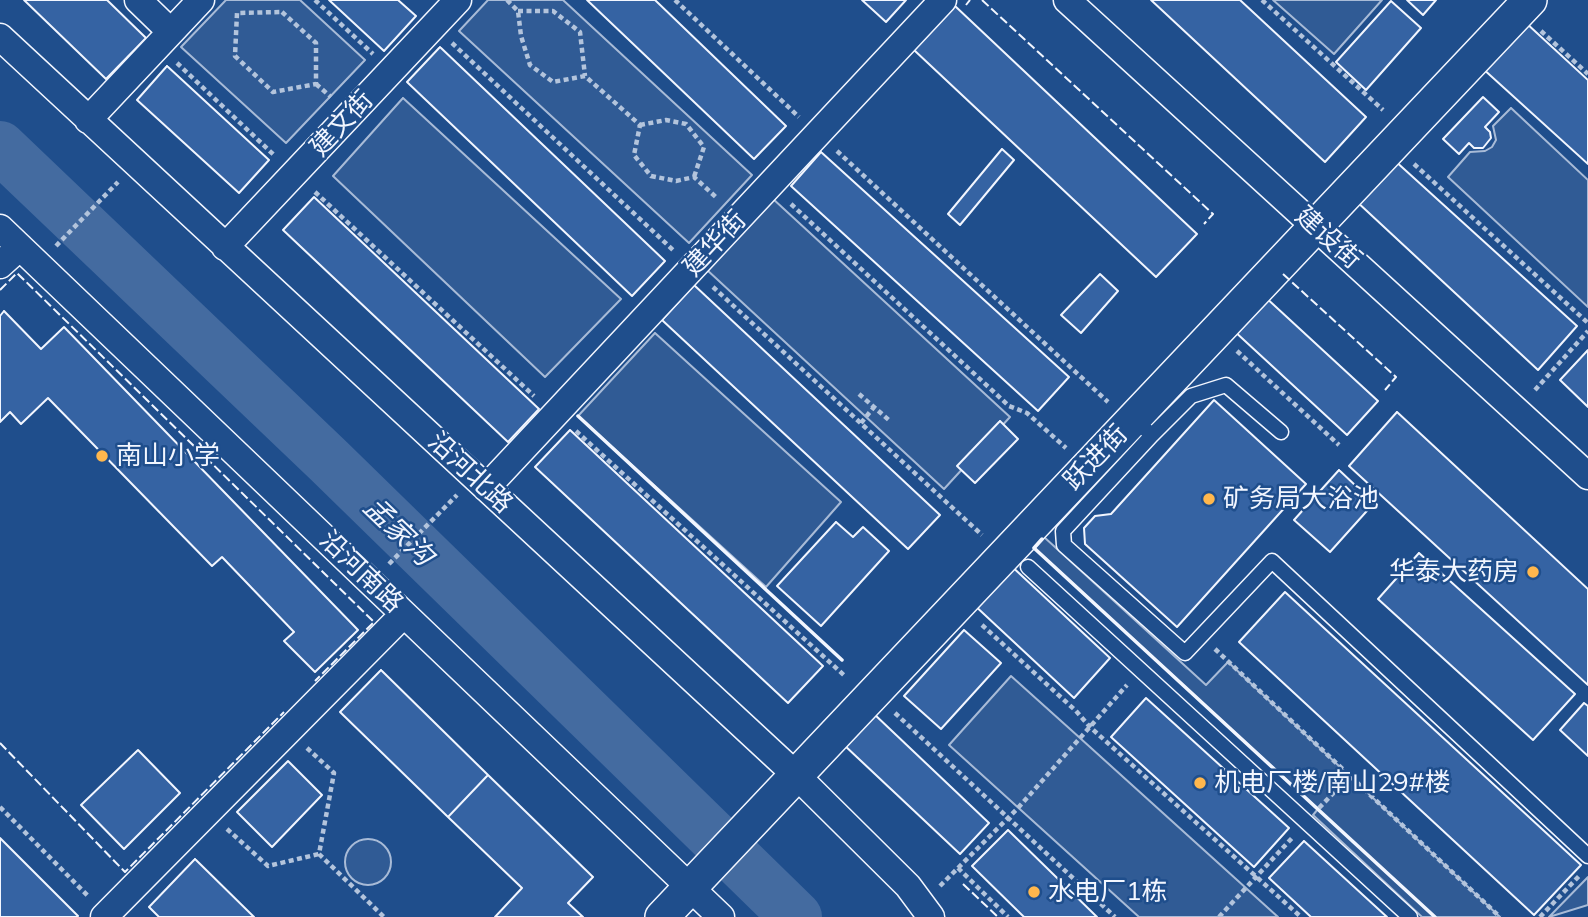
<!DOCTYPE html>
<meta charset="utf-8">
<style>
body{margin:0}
canvas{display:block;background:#1f4e8c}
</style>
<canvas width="1588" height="917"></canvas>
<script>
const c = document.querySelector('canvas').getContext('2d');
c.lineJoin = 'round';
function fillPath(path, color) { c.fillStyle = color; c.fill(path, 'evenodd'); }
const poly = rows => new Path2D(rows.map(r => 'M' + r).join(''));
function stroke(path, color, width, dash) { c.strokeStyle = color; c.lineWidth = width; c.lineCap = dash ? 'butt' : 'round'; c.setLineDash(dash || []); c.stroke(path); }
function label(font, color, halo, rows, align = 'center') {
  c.font = font + ' Mulish,"Noto Sans SC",sans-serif'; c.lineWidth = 5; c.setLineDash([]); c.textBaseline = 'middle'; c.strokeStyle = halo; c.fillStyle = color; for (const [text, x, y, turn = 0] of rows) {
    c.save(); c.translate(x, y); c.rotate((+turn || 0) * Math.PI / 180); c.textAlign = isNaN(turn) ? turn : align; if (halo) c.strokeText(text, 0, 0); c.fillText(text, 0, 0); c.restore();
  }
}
const built = poly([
 [226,0,300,0,365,60,286,143,181,47,226,0],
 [488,0,563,0,752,175,689,243,459,31,488,0],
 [1273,0,1382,0,1334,54,1273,0],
 [403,98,621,299,545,377,333,176,403,98],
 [1511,108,1588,180,1588,307,1448,177,1470,152,1485,151,1492,147,1496,140,1493,126,1511,108],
 [772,198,1010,417,944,489,706,269,772,198],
 [655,333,841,502,766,587,578,416,655,333],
 [1044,537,1206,685,1228,662,1500,917,1422,917,1313,815,1318,809,1034,548,1044,537],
 [1011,676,1080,738,1278,917,1139,917,949,745,1011,676],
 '345 862a23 23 0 1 1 46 0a23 23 0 1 1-46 0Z',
 [1588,877,1588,905,1549,917,1588,877]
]);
const river = poly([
 [0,147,329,461,796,917]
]);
const building = poly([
 [24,0,107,0,146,38,106,79,24,0],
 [329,0,398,0,416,16,384,51,329,0],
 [587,0,655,0,786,126,754,159,587,0],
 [862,0,906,0,886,22,862,0],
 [1151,0,1240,0,1366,117,1325,162,1151,0],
 [1407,0,1436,0,1423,15,1407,0],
 [1391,1,1421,28,1366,90,1336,62,1391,1],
 [955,6,1197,234,1156,277,914,50,955,6],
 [1525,22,1588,80,1588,164,1481,67,1525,22],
 [440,47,665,261,632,296,407,82,440,47],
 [167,66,269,160,239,193,137,100,167,66],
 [1483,97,1499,112,1485,127,1490,132,1491,138,1483,148,1474,148,1469,143,1459,154,1443,139,1483,97],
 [1002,149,1014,160,960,225,948,214,1002,149],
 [821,152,1069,377,1038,411,791,186,821,152],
 [1393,159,1577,326,1538,370,1355,200,1393,159],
 [314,197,539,409,508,442,283,230,314,197],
 [1100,274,1118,291,1081,333,1061,315,1100,274],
 [694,285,940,515,908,549,662,320,694,285],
 [1263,295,1378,401,1347,435,1232,329,1263,295],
 [4,311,41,349,64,327,358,630,315,672,284,641,294,632,222,557,212,566,48,398,21,424,10,412,0,422,0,316,4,311],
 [1588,350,1588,407,1560,380,1588,350],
 [1214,400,1306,484,1177,627,1085,544,1084,528,1095,516,1111,514,1214,400],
 [1397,412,1588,589,1588,685,1349,466,1397,412],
 [1000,421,1018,439,975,483,957,466,1000,421],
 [570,430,823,666,788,703,535,467,570,430],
 [1339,470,1374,503,1330,552,1294,520,1339,470],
 [836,522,853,537,863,527,889,551,821,626,777,586,836,522],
 [1419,553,1575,694,1533,740,1378,599,1419,553],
 [1007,562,1110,658,1074,698,971,602,1007,562],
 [1285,592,1581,865,1534,915,1239,642,1285,592],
 [964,630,1001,663,941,729,904,696,964,630],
 [381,670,488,775,448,817,340,712,381,670],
 [1146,698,1289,828,1254,867,1111,737,1146,698],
 [1584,703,1588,706,1588,756,1560,730,1584,703],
 [873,713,989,823,960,854,843,744,873,713],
 [138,750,180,793,124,849,81,805,138,750],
 [288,761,322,795,272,847,237,812,288,761],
 [488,775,593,877,568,903,583,917,495,917,522,888,448,817,488,775],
 [1008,830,1097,917,1024,917,972,866,1008,830],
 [0,838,78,916,77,917,0,917,0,838],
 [1304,841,1387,917,1311,917,1269,878,1304,841],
 [195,859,254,917,159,917,149,907,195,859]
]);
const path = poly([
 [315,0,373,54],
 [507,0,518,11,521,36,530,65,553,82,585,76,640,125,634,155,651,176,676,181,694,177,718,199],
 [675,0,799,117],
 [1262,0,1383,110],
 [518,11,553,11,580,32,585,76],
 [282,12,316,43,316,84,273,92,235,56,237,13,282,12],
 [1541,31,1588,74],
 [452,43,673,250],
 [177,63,275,156],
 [316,84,331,97],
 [640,125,666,120,686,124,704,147,694,177],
 [837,151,1108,402],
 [1414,164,1588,323],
 [315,192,534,396],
 [791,204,1009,406,1027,413,1066,448],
 [56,246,118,182],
 [713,287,982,535],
 [1237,351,1339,445],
 [1535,390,1588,331],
 [859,394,890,421],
 [861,423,874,407],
 [576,431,846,677],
 [389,564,457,495],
 [982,625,1076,711,1090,727,1301,917],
 [1215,649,1500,917],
 [895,713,1115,917],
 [307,748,334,773,319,854,384,917],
 [0,807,88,896],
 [1319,808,1350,776],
 [227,829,268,866,319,854],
 [958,868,1008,917],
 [940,886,1018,808,1127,685],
 [1219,917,1292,838],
 [1540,917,1580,875]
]);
const service = poly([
 [1145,429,1152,435,1191,396,1226,385,1281,432],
 [1152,435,1063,531,1064,545,1185,653,1272,561,1588,856],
 [1028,567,1410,917]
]);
const minor = poly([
 [138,0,171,32],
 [1067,0,1588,476],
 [0,37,796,775,908,886,931,917],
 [88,120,201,0],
 [0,228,721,917],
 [225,247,458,0],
 [0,265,20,247],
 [486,488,943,0],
 [104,917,404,614]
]);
const tertiary = poly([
 [662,917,1530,0]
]);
const fence = poly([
 [982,0,1213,214,1204,224],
 [966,5,970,0],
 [1283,274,1396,377,1385,390],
 [0,290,17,273,374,622,315,681],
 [0,743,125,872,284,712],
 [963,884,998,917]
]);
const wall = poly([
 [578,416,842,660],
 [1042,539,1034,548,1435,917]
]);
const markers = [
 [102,456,7,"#ffb74d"],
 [1209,499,7,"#ffb74d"],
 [1533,572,7,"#ffb74d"],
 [1200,783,7,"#ffb74d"],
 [1034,892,7,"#ffb74d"]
];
const streetNames = [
 ["建文街",342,124,-47],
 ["建设街",1328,238,42],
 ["建华街",715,244,-47],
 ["跃进街",1096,458,-46],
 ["沿河北路",470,473,43],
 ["沿河南路",361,572,44]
];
const poiNames = [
 ["南山小学",116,456],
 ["矿务局大浴池",1223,499],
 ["华泰大药房",1519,572,"right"],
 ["机电厂楼/南山29#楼",1214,783],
 ["水电厂1栋",1048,892]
];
const waterNames = [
 ["孟家沟",398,532,44]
];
fillPath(built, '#305b95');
stroke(built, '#a8bbd7', 2);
stroke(river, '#446ba0', 52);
fillPath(building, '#3563a3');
stroke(building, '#f2f6ff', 2);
stroke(service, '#f2f6ff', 17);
stroke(minor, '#f2f6ff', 29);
stroke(tertiary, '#f2f6ff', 36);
stroke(path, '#b3c4dc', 4.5, [5, 3.5]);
stroke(service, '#1f4e8c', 14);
stroke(minor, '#1f4e8c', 26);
stroke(tertiary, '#1f4e8c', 33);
stroke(fence, '#f2f6ff', 2, [9, 3.5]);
stroke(wall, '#f2f6ff', 3.5);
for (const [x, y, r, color] of markers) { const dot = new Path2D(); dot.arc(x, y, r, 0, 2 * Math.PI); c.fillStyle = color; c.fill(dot); stroke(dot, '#1f4e8c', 2.5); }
label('26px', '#f2f6ff', '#1f4e8c', streetNames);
label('26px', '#f2f6ff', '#1f4e8c', poiNames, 'left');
label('italic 28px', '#f2f6ff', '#1f4e8c', waterNames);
</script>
